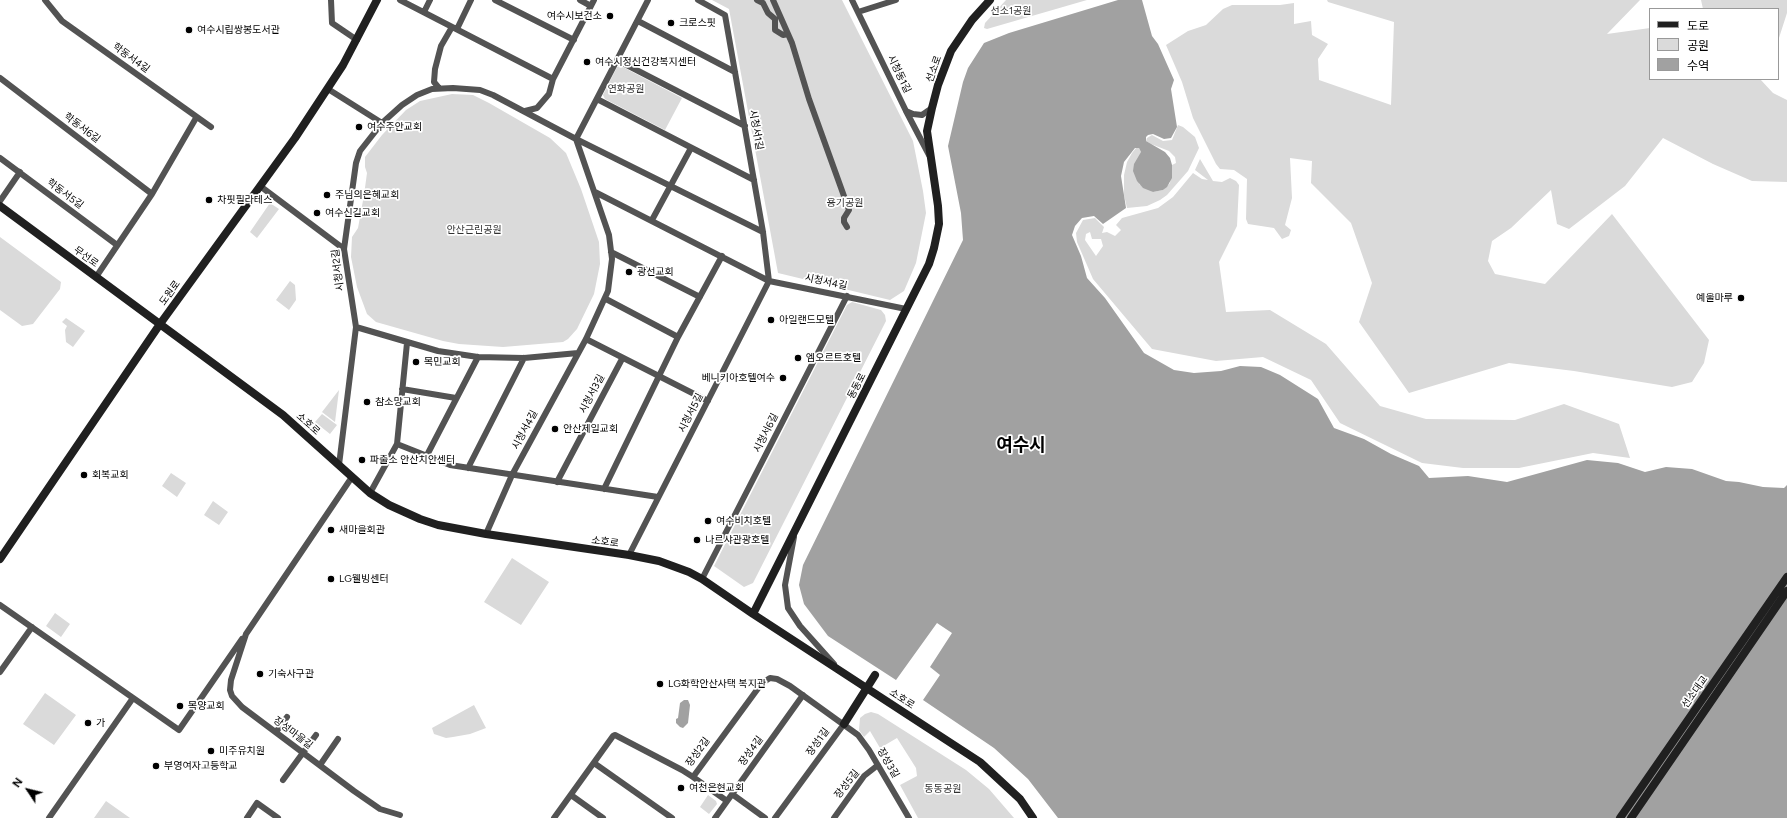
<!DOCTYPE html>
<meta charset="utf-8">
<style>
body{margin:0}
#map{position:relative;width:1787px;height:818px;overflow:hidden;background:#fff;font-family:Figtree,"Noto Sans KR",sans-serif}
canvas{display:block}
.legend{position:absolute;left:1649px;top:8px;width:130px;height:72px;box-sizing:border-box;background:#fff;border:1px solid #999;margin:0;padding:5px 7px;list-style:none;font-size:12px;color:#000}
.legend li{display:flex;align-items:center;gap:8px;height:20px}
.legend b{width:20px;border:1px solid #999}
.north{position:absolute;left:8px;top:770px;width:40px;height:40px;-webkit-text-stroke:3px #fff;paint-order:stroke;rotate:305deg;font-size:11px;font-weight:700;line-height:16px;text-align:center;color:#000}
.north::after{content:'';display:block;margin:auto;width:14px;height:18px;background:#000;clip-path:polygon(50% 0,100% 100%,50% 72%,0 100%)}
</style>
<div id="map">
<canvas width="1787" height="818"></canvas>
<ul class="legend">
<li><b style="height:5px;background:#202020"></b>도로</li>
<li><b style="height:11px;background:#dadada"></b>공원</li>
<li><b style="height:11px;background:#a1a1a1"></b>수역</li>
</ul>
<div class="north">N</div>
</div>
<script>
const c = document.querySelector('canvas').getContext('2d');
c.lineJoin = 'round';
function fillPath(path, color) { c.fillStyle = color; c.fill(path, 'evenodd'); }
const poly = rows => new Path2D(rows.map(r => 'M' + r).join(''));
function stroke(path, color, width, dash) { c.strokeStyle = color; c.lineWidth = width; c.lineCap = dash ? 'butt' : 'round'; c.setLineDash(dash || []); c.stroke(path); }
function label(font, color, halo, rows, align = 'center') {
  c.font = font + ' Figtree,"Noto Sans KR",sans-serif'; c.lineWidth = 3.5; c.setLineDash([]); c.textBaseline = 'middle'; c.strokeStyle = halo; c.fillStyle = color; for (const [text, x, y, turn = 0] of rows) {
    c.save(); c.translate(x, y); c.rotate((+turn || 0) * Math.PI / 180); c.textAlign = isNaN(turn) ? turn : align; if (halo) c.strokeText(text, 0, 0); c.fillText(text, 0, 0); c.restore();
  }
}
const green = poly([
 [712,0,842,0,913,141,923,191,926,213,916,263,904,291,890,300,778,273,729,9],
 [1006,0,1087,0,987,29,984,28,985,23],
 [1327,0,1640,0,1607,34,1650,28,1650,79,1760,79,1773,93,1787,100,1787,182,1752,181,1713,164,1663,138,1625,186,1569,229,1557,224,1551,190,1511,228,1492,241,1488,261,1495,274,1545,284,1612,214,1709,340,1704,363,1692,382,1672,387,1574,371,1509,363,1409,393,1359,322,1372,283,1351,223,1311,183,1312,161,1290,158,1292,198,1285,225,1291,230,1289,236,1282,239,1274,228,1248,224,1246,219,1247,179,1234,170,1220,169,1216,164,1193,118,1182,82,1166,45,1188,31,1206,25,1223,9,1232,5,1280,5,1294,3,1294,24,1311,21,1312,35,1328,44,1318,59,1319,80,1391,105,1394,22,1328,2],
 [1701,0,1787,0,1787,13,1778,41,1778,9,1703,9],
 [621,66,682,98,665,130,605,99,603,95,617,67],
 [452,94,473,95,489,103,550,138,566,153,581,189,599,242,600,264,594,294,577,329,568,339,563,342,503,347,459,344,443,341,376,322,367,314,357,287,351,257,352,237,358,228,364,195,367,173,365,167,365,157,382,135,406,110,420,101],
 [1178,125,1183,127,1195,137,1199,148,1188,171,1167,195,1160,200,1147,206,1127,208,1124,195,1124,175,1127,162,1132,153,1136,148,1139,148,1141,152,1139,184,1153,192,1163,190,1170,183,1172,165,1176,163,1175,157,1169,151,1151,144,1146,141,1147,138,1152,135,1163,141,1172,140],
 [1200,159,1213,181,1222,182,1230,178,1236,181,1239,185,1237,226,1219,262,1226,312,1270,310,1326,344,1380,406,1426,419,1515,420,1564,404,1619,424,1630,458,1593,453,1519,468,1463,468,1422,463,1340,423,1311,380,1263,357,1216,361,1152,349,1093,279,1077,242,1076,233,1083,220,1095,218,1104,227,1102,233,1107,232,1115,236,1121,230,1116,225,1122,218,1158,208,1173,197,1193,173,1202,179,1208,180,1195,170],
 [1090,232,1092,239,1101,239,1103,246,1096,256,1085,240,1086,234],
 [270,203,279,209,257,238,250,232],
 [0,237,61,282,60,289,33,324,22,326,0,310],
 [290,281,295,285,296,300,289,310,276,300],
 [852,302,881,310,885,315,886,321,753,583,744,587,714,566,847,305],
 [66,318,85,331,73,347,66,342,65,330,67,326,62,322],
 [339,390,335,422,322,412],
 [322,414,337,425,330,434,315,422],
 [171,473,186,483,177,497,162,486],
 [213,501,228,512,219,525,204,515],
 [512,558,549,582,521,625,484,602],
 [55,613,70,624,61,637,46,626],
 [45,693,76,715,54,745,23,724],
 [474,705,486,728,470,734,453,737,446,738,434,734,432,728],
 [871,712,878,714,966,770,989,789,1014,818,918,818,900,785,917,776,916,768,897,738,880,748,870,731,864,737,859,730,860,718,865,714],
 [708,795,716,801,717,804,709,814,700,807],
 [106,801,130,818,94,818]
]);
const water = poly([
 [1118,0,1142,0,1152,36,1158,44,1174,80,1171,89,1177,127,1171,138,1164,139,1153,134,1148,135,1146,137,1146,141,1165,152,1170,158,1172,165,1172,178,1167,187,1163,190,1153,192,1143,188,1137,181,1133,171,1134,164,1141,152,1139,148,1135,148,1124,162,1121,176,1126,208,1103,224,1094,216,1082,218,1075,226,1072,235,1081,256,1087,278,1105,298,1144,353,1174,370,1194,373,1221,371,1240,366,1261,367,1280,375,1318,399,1334,428,1364,439,1391,454,1419,466,1429,478,1468,476,1507,482,1587,460,1618,463,1645,472,1666,467,1692,469,1726,481,1739,482,1763,487,1784,488,1787,485,1787,818,1058,818,1028,779,994,748,923,700,940,675,930,667,952,633,937,623,896,680,828,636,804,604,799,585,803,565,963,240,961,213,948,146,963,82,968,68,984,43,1009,33],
 [684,700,688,700,690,705,688,723,683,728,680,727,676,723,676,719,678,718,680,703]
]);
const street = poly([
 [45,0,62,21,211,127],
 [331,0,332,23,357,40],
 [400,0,553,79],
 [495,0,574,40],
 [580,0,591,6],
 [698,0,725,15,763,232,769,281],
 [757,0,763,3,768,13,775,19,775,30,783,35,788,34],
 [773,0,792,43,809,99,849,210,844,218,844,222,847,227],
 [852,0,906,111,929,155],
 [424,12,430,0],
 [858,12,896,0],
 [638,21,735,72],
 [457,29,471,0],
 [617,60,745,126],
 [0,78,152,194],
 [439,88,434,82,435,69,441,46,452,27],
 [328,89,382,123],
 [597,99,754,180],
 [525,111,537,108,549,94,553,79,594,0],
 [906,111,913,114,922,115,932,108],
 [0,158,117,245],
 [260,186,344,249],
 [595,192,769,281,906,309],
 [0,201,20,172],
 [652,220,691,148],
 [611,252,700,297],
 [96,277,152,194,196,118],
 [606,299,678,337],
 [356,327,438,351,478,357,524,358,578,353],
 [586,339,708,401],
 [407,343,397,444,450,465,658,497],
 [402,389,456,398],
 [426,457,478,357],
 [339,465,356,327,344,249,356,163,360,151,382,123,402,105,417,95,432,89,453,88,480,90,493,95,576,139,763,232],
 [468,468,524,358],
 [352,477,246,634,231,680,230,690,232,696,242,707,354,791,380,809,400,815],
 [557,482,622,359],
 [604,489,678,337,722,256],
 [370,493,397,444],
 [486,534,512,475,586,339,608,291,612,259,609,235,576,139,648,0],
 [794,537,785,585,788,608,800,626,834,664],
 [629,555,769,281],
 [702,579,847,296],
 [0,605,179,730,242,639],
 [0,672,32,627],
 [276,732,287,717],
 [594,763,672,818],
 [320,765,338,739],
 [693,777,727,801],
 [283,780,316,735],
 [732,794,765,818],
 [571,795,603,818],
 [49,818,133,698],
 [247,818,257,803,278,818],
 [554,818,613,736,615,735,682,770,693,777,762,683,770,678,777,679,790,686,858,735,869,750,909,818],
 [715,818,803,695],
 [775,818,844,724],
 [834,818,864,776,878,765]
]);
const secondary = poly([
 [0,206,283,415,370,493,389,505,420,519,438,525,486,534,629,555,659,561,689,572,702,579,753,614,980,762,1020,799,1033,818],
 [0,559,160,324,295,138,343,65,377,0],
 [753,614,929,264,934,248,939,224,938,206,927,131,932,108,938,85,951,51,972,20,990,0],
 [844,724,875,675],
 [1620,818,1787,577],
 [1631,818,1787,591]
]);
const markers = [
 [610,16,4,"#000"],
 [671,23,4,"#000"],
 [189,30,4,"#000"],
 [587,62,4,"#000"],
 [359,127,4,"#000"],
 [327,195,4,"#000"],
 [209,200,4,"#000"],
 [317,213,4,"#000"],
 [629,272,4,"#000"],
 [1741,298,4,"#000"],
 [771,320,4,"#000"],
 [798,358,4,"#000"],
 [416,362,4,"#000"],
 [783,378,4,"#000"],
 [367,402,4,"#000"],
 [555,429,4,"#000"],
 [362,460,4,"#000"],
 [84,475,4,"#000"],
 [708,521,4,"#000"],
 [331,530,4,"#000"],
 [697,540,4,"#000"],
 [331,579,4,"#000"],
 [260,674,4,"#000"],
 [660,684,4,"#000"],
 [180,706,4,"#000"],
 [88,723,4,"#000"],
 [211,751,4,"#000"],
 [156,766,4,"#000"],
 [681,788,4,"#000"]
];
const parkNames = [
 ["선소1공원",1011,11],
 ["연화공원",626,89],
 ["용기공원",845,203],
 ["안산근린공원",474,230],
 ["동동공원",943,789]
];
const poiNames = [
 ["여수시보건소",602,16,"right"],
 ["크로스핏",679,23],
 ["여수시립쌍봉도서관",197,30],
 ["여수시정신건강복지센터",595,62],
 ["여수주안교회",367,127],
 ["주님의은혜교회",335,195],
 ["차핏필라테스",217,200],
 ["여수신길교회",325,213],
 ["광선교회",637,272],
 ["예울마루",1733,298,"right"],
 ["아일랜드모텔",779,320],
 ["엠오르트호텔",806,358],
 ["목민교회",424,362],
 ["베니키아호텔여수",775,378,"right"],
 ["참소망교회",375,402],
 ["안산제일교회",563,429],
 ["파출소 안산치안센터",370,460],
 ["회복교회",92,475],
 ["여수비치호텔",716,521],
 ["새마을회관",339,530],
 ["나르샤관광호텔",705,540],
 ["LG웰빙센터",339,579],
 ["기숙사구관",268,674],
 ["LG화학안산사택 복지관",668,684],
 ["목양교회",188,706],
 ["가",96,723],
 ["미주유치원",219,751],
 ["부영여자고등학교",164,766],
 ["여천은현교회",689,788]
];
const streetNames = [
 ["학동서4길",131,58,36],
 ["선소로",934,69,-70],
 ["시청동1길",899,74,64],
 ["학동서6길",82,128,37],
 ["시청서1길",756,130,80],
 ["학동서5길",65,194,37],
 ["무선로",86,257,36],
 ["시청서2길",338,270,-97],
 ["시청서4길",826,282,12],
 ["도원로",170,293,-54],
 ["동동로",857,386,-63],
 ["시청서3길",592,394,-62],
 ["시청서5길",691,413,-63],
 ["소호로",308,424,42],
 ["시청서4길",525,430,-62],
 ["시청서6길",766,433,-63],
 ["소호로",605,542,7],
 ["선소대교",1695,692,-55],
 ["소호로",902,699,33],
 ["장성마을길",293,733,37],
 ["장성1길",818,742,-54],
 ["장성4길",751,751,-54],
 ["장성2길",698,752,-54],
 ["장성3길",888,763,60],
 ["장성5길",847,784,-52]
];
const townNames = [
 ["여수시",1021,446]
];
fillPath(green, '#dadada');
fillPath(water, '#a1a1a1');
stroke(street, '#535353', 6);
stroke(secondary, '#202020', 8);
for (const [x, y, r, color] of markers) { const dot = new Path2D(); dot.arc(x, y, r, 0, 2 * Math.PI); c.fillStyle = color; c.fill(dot); stroke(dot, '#fff', 1.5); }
label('10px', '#313131', '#fff', parkNames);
label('10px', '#000', '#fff', poiNames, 'left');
label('10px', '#000', '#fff', streetNames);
label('bold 18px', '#000', '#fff', townNames);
</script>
